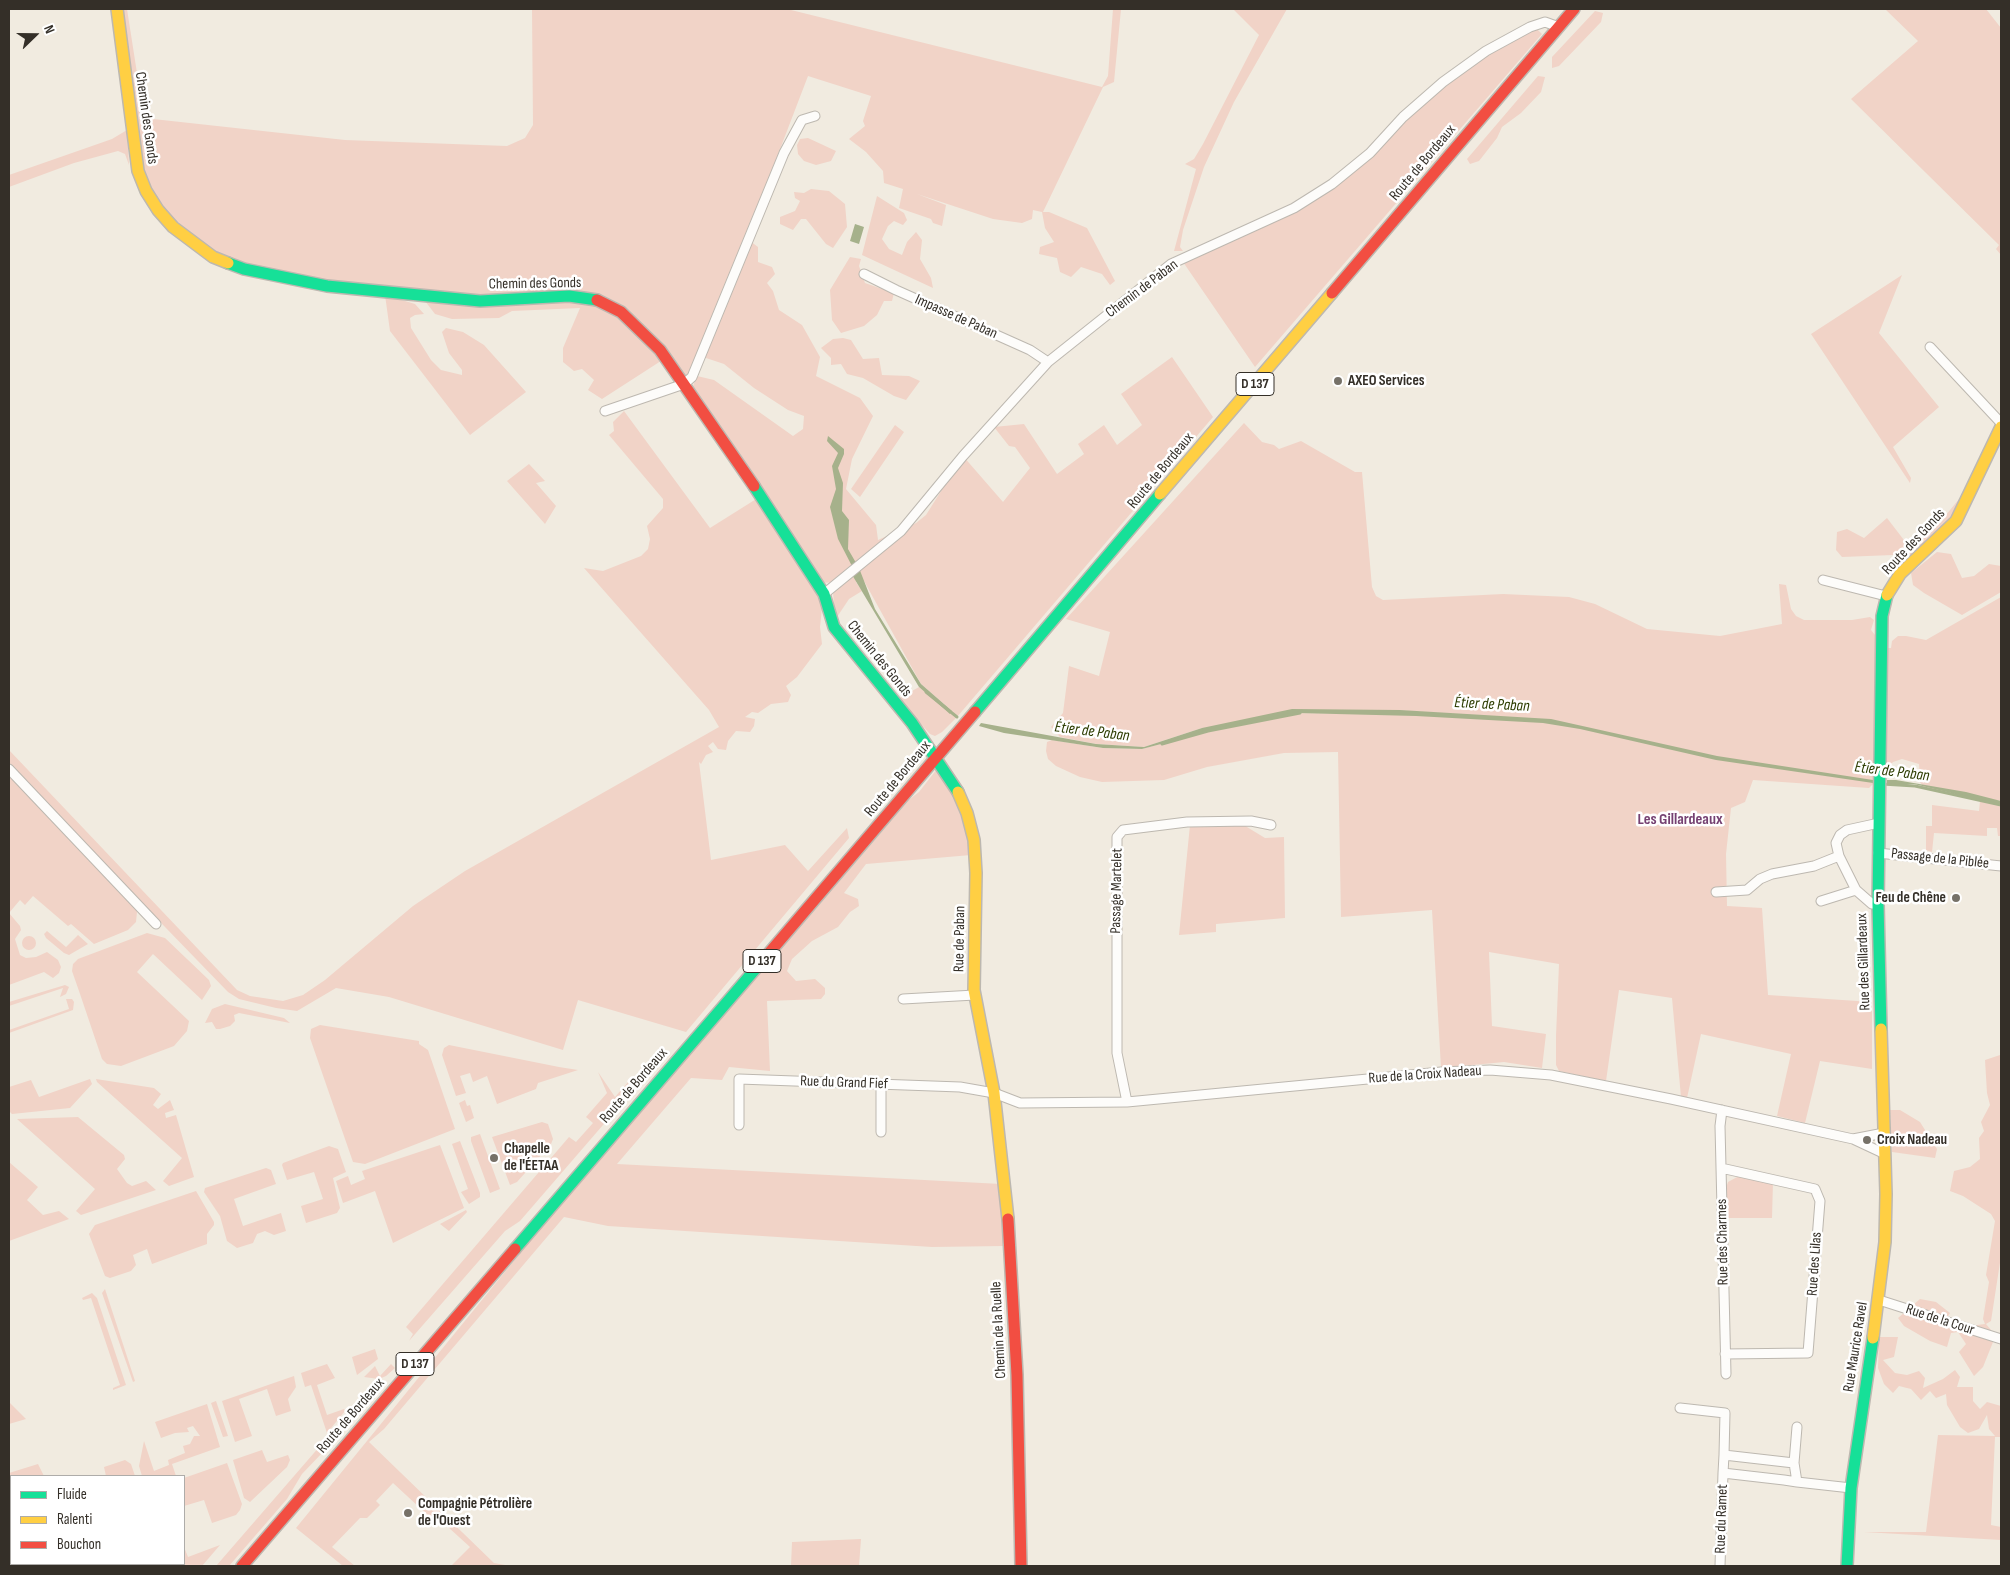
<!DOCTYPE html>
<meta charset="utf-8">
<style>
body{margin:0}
#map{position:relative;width:2010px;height:1575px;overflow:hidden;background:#f1ebe0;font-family:"Sofia Sans Condensed",sans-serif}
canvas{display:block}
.frame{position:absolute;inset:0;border:10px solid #342f28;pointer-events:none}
.legend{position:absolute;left:10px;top:1475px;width:175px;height:90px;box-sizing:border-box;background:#fff;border:1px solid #aeaca9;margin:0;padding:6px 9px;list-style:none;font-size:15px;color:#342f28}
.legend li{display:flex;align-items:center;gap:10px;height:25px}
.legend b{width:25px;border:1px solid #aeaca9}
.north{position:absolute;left:10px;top:10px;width:50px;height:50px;-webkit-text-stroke:4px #fff;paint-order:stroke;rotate:68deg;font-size:14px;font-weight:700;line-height:20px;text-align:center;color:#342f28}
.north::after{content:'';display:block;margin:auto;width:18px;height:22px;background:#342f28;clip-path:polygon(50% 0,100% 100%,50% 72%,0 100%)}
</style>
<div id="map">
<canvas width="2010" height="1575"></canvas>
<div class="frame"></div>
<ul class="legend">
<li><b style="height:6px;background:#16e098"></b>Fluide</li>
<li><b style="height:6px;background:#ffcf43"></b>Ralenti</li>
<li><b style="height:6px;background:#f24e42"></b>Bouchon</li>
</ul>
<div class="north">N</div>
</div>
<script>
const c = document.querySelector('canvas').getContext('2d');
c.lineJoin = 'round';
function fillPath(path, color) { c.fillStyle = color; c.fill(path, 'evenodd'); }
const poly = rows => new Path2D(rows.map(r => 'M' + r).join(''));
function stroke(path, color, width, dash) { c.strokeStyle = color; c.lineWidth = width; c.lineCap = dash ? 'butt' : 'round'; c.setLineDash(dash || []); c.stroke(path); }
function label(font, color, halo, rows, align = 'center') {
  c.font = font + ' "Sofia Sans Condensed",sans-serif'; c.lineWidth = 5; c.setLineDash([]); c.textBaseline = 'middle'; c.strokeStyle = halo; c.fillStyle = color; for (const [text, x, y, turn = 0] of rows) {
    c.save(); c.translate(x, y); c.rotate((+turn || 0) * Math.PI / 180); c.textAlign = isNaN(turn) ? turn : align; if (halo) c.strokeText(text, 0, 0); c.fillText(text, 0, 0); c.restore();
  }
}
const green = poly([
 [122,9,127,9,144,118,345,140,507,146,525,138,533,125,532,9,787,9,1102,87,1108,76,1113,9,1121,9,1114,82,1103,87,1043,212,1049,212,1087,228,1115,281,1110,285,1102,274,1081,267,1071,277,1060,272,1057,258,1039,254,1040,247,1054,242,1045,228,1042,212,1033,210,1032,219,1022,223,993,219,917,194,946,205,942,226,933,223,931,219,899,208,903,189,884,183,883,171,866,152,849,139,865,126,863,121,871,96,808,76,746,238,758,247,758,262,772,267,775,274,767,283,773,291,779,310,802,325,820,357,816,376,860,398,873,416,852,459,846,489,876,525,878,540,916,523,926,515,963,456,1003,502,1030,468,1015,447,1009,446,994,427,1024,424,1057,474,1084,454,1078,444,1104,425,1117,445,1142,425,1121,394,1172,357,1213,417,957,717,942,732,935,736,930,734,898,699,919,687,950,713,952,711,921,684,864,581,856,582,862,591,849,599,835,620,833,592,839,582,820,583,693,386,697,376,714,380,793,436,803,429,804,416,788,410,754,388,724,364,700,356,684,384,664,359,602,399,588,390,594,380,582,369,574,371,563,362,563,348,580,308,512,311,499,318,452,319,435,314,425,301,409,296,244,269,191,241,146,191],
 [1233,9,1287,9,1234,102,1204,167,1183,230,1180,247,1183,251,1174,251,1196,169,1185,164,1194,159,1203,144,1259,35],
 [1885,9,1986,9,2001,28,2001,255,1996,249,1999,245,1851,99,1918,41],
 [1595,11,1603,13,1601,22,1559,66,1552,68,1552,57],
 [1537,29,1542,34,1255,367,1181,259,1294,208,1332,184,1440,88,1486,52],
 [1538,76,1545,77,1541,92,1521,113,1502,127,1497,138,1479,161,1470,164,1467,159],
 [127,130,129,165,125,154,118,151,74,163,9,187,9,175,112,139],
 [808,138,836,151,831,161,816,165,804,161,798,154,797,145,800,139],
 [811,189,829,191,845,204,847,227,833,248,826,244,806,219,801,219,793,230,780,224,780,217,795,211,800,201,795,198,794,192,804,193],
 [877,196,904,213,907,220,903,225,894,221,888,226,882,239,889,249,902,255,907,242,916,232,922,240,920,259,931,278,933,288,862,255],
 [850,257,861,259,859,266,865,283,894,293,892,301,884,301,877,315,864,326,841,333,832,320,830,290],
 [1902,275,1879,333,1939,407,1893,447,1911,478,1910,483,1811,334],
 [385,295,415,304,424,314,415,315,410,318,411,328,431,360,441,370,462,375,462,370,449,353,442,332,446,328,463,332,484,345,526,392,470,435,390,331],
 [843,338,851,340,863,359,879,358,882,375,909,376,920,381,906,400,894,396,863,378,847,374,841,364,831,365,831,358,821,348,833,339],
 [624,411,710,528,761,496,823,599,820,627,822,644,797,677,786,686,791,695,788,702,771,704,758,713,752,712,745,717,755,719,754,726,750,732,736,731,728,741,726,750,718,749,713,742,708,746,713,752,706,755,701,764,699,762,711,860,785,845,808,871,847,828,849,838,686,1032,578,1000,563,1050,389,997,336,988,297,1011,276,1008,239,999,228,992,9,766,9,750,237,990,250,996,283,1001,303,995,325,980,413,906,465,871,719,727,709,710,584,568,603,571,641,556,648,549,650,539,647,526,663,508,663,499,609,435,614,431,613,422],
 [1244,423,1262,442,1274,445,1279,449,1301,441,1355,472,1362,472,1372,587,1376,596,1383,600,1503,594,1569,597,1595,604,1647,629,1720,636,1782,624,1779,584,1786,585,1791,609,1796,616,1804,620,1852,620,1870,617,1874,620,1871,630,1875,635,1877,647,1874,783,1869,788,1753,780,1745,802,1731,808,1726,854,1727,906,1762,908,1768,995,1872,1002,1872,1069,1820,1061,1805,1123,1777,1116,1791,1054,1701,1034,1687,1098,1681,1097,1672,998,1619,990,1606,1081,1559,1071,1556,1065,1556,1036,1559,964,1489,952,1492,1026,1546,1034,1542,1068,1504,1062,1441,1068,1432,910,1341,917,1338,752,1284,753,1207,767,1164,780,1102,782,1080,777,1056,766,1048,759,1046,751,1047,742,1052,740,1103,748,1142,749,1207,731,1205,728,1202,728,1144,747,1096,744,1060,737,1051,727,1063,713,1069,666,1099,676,1110,632,1066,619],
 [1393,710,1454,714,1276,713],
 [895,425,904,432,860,497,851,489],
 [529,464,545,481,536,483,556,506,545,524,507,481],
 [1959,499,1966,502,1907,561,1893,555,1842,557,1836,550,1837,532,1847,529,1864,538,1887,518,1907,544,1937,526],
 [1937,552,1951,554,1962,578,1974,576,1989,564,2001,566,2001,592,1962,615,1924,593,1913,585,1911,573],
 [2001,597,2001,801,1924,788,1920,782,1919,764,1902,759,1893,762,1885,771,1888,648,1891,648,1892,641,1898,636,1906,636,1926,640],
 [937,769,960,804,971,855,866,864,844,893,858,899,859,906,850,912,838,927,812,941,792,959,787,971,796,981,815,979,825,988,825,994,821,999,767,1001,770,1071,729,1067,722,1080,691,1078,617,1164,1001,1184,1004,1246,932,1247,608,1226,564,1217,384,1429,369,1442,494,1563,511,1566,451,1566,470,1547,437,1517,433,1520,393,1483,376,1501,380,1505,367,1518,360,1518,332,1547,355,1566,343,1566,296,1528,548,1219,903,804,919,792],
 [9,773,134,903,137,912,136,922,128,930,94,944,71,924,68,926,33,896,25,905,20,900,9,913,20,926,21,930,15,939,20,955,26,958,36,957,47,952,58,960,61,967,59,973,53,978,44,972,9,985],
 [1980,801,2001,805,2001,836,1998,836,1997,828,1987,828,1987,836,1934,833,1932,852,1926,850,1926,826,1932,826,1932,805,1979,811],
 [1242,824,1265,838,1284,837,1285,918,1216,924,1216,932,1179,935,1190,825],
 [47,931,66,947,78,935,88,944,69,955,64,953,46,938,44,934],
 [147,933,165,938,209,980,211,986,202,1000,153,954,137,972,189,1021,187,1031,174,1046,121,1066,107,1064,102,1059,79,991,72,971,73,964,78,959],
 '22 943a7 7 0 1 1 14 0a7 7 0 1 1-14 0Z',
 [65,985,69,987,66,994,60,997,63,988,9,1006,9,1002],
 [66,999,72,999,74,1002,73,1010,9,1033,9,1030,69,1009],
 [225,1004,284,1018,290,1023,239,1013,234,1015,235,1021,230,1026,220,1029,216,1029,212,1022,205,1023,212,1009],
 [320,1025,419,1041,419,1044,428,1050,455,1129,365,1164,353,1162,310,1038,311,1029],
 [449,1045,559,1067,578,1070,538,1083,536,1089,497,1104,487,1076,473,1082,470,1073,460,1076,466,1093,456,1096,442,1055,444,1048],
 [2001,1049,2001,1256,1991,1321,1986,1324,1991,1330,1993,1342,1983,1367,1974,1376,1959,1352,1966,1344,1958,1332,1951,1333,1947,1347,1930,1341,1904,1326,1898,1318,1920,1299,1936,1302,1950,1313,1947,1318,1971,1330,1977,1325,1985,1324,1983,1319,1989,1282,1986,1275,1995,1221,1991,1214,1963,1196,1950,1191,1954,1171,1970,1167,1980,1159,1979,1138,1984,1131,1981,1122,1990,1105,1987,1093,1985,1060,2000,1055],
 [598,1072,615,1097,629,1081,622,1103,520,1221,505,1231,409,1341,413,1334,406,1327,569,1137,576,1142,593,1123,586,1117,607,1093],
 [90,1079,92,1084,70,1108,12,1114,9,1111,9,1087,31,1080,39,1097],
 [96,1079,154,1088,161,1094,153,1105,158,1109,170,1100,174,1110,165,1113,166,1118,176,1115,194,1177,169,1186,163,1181,182,1158,97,1082],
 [465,1100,467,1106,470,1105,474,1118,466,1122,459,1103],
 [1890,1110,1900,1110,1920,1122,1937,1149,1935,1158,1892,1152],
 [78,1117,124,1155,125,1159,117,1169,127,1183,132,1186,146,1181,156,1190,81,1215,76,1211,95,1189,17,1119],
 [542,1122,548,1124,553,1139,551,1144,517,1182,510,1185,492,1137],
 [480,1134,500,1189,490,1193,471,1141,471,1137],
 [460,1141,480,1193,480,1197,469,1204,461,1192,468,1189,452,1144],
 [440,1145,464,1208,393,1243,375,1191,343,1203,336,1181,348,1176,351,1185,365,1179,362,1171],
 [329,1146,338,1149,346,1172,333,1178,340,1208,337,1213,306,1223,301,1206,323,1199,314,1172,287,1180,282,1165,283,1163],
 [9,1162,38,1187,27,1200,43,1215,59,1211,69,1219,9,1241],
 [266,1168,271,1170,276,1184,234,1199,243,1226,281,1213,286,1231,274,1235,265,1231,257,1234,253,1243,237,1248,227,1241,220,1216,204,1192,205,1188],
 [1739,1176,1773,1182,1772,1218,1727,1218,1726,1188,1728,1182],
 [196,1191,214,1222,214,1225,207,1234,207,1244,152,1264,147,1249,133,1255,136,1265,131,1271,110,1278,105,1276,89,1234,95,1225],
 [466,1210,467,1212,449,1231,440,1224],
 [105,1289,135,1381,133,1382,102,1293],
 [92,1293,97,1298,126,1385,113,1390,113,1388,120,1385,91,1298,83,1300,82,1298],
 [1879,1337,1898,1337,1894,1357,1883,1360,1895,1373,1907,1375,1919,1371,1925,1378,1923,1388,1943,1379,1955,1370,1960,1377,1957,1387,1973,1387,1973,1401,1980,1409,1987,1402,2001,1406,2001,1437,1995,1437,1991,1525,2001,1527,2001,1540,1864,1532,1926,1532,1938,1435,1995,1436,1989,1429,1987,1415,1979,1429,1968,1433,1960,1427,1947,1405,1946,1394,1936,1398,1930,1391,1921,1400,1911,1389,1899,1386,1893,1393,1884,1384,1878,1368],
 [375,1349,378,1359,357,1375,352,1357],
 [327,1364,335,1378,317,1385,327,1415,344,1409,345,1411,327,1433,311,1385,305,1387,301,1373],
 [391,1364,395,1368,386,1376,379,1379,364,1377,375,1366,380,1376],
 [294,1376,296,1387,288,1399,291,1411,276,1416,267,1389,239,1399,252,1436,235,1442,222,1401],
 [216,1401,228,1436,223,1437,211,1403],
 [10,1403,26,1419,9,1424],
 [207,1404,220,1447,172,1464,176,1476,142,1476,139,1466,144,1441,154,1471,169,1465,168,1460,185,1453,183,1446,190,1444,194,1436,200,1436,193,1426,187,1428,189,1432,175,1433,161,1438,155,1422],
 [346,1416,345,1429,302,1474,287,1499,229,1566,216,1566],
 [262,1450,267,1462,288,1455,290,1460,287,1467,250,1502,244,1498,233,1460],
 [125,1460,131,1464,135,1476,106,1476,104,1467],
 [227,1463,242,1504,240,1510,236,1515,212,1523,204,1500,184,1506,184,1478],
 [38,1464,44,1476,10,1476,9,1473],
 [11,1491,11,1564,82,1564,86,1566,9,1566,9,1492],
 [861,1539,859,1566,791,1566,792,1542],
 [220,1545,202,1566,166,1566,166,1564,184,1564,184,1547,188,1557]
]);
const water = poly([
 [855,224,864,227,859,244,850,241],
 [828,436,844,449,844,454,838,468,843,483,842,511,849,520,848,549,859,568,875,609,921,684,952,711,950,714,919,687,851,573,854,570,838,539,830,507,836,489,832,466,838,453,827,441],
 [1292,709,1400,710,1551,719,1717,756,1873,780,1873,783,1716,760,1580,729,1543,723,1416,716,1296,713,1218,729,1142,749,1103,748,1004,733,979,726,981,723,1096,744,1144,747,1202,728],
 [1887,780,1896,780,1966,792,2001,801,2001,805,1914,784,1887,784]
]);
const stream = poly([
 [926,692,957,717],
 [1162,744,1208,731,1300,713],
 [1882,784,1915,786,2001,805]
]);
const street = poly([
 [864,274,896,290,1030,350,1048,362],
 [1930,347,2001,423],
 [605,411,684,384,692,377,784,153,802,120,815,116],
 [1823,580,1886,596],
 [824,594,901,531,963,456,1048,362,1171,264,1294,208,1332,184,1370,153,1403,117,1443,82,1486,51,1530,27,1545,22,1559,27],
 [9,769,156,924],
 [1878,853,2001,866],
 [1716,892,1747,890,1760,879,1772,874,1814,866,1839,856],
 [1821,901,1856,890],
 [1878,904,1872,904,1856,890,1839,856,1836,843,1840,835,1847,830,1879,823],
 [903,999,975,995],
 [1127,1102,1117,1053,1117,837,1123,830,1187,822,1251,821,1271,825],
 [1722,1110,1720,1126,1726,1374],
 [739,1125,739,1079,960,1087,994,1093,1020,1103,1127,1102,1441,1072,1490,1070,1551,1075,1671,1099,1853,1139],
 [881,1132,881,1084],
 [1884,1133,1853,1139,1885,1154],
 [1721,1168,1815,1189,1820,1201,1808,1353,1725,1354],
 [1879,1300,2001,1339],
 [1680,1408,1725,1413,1724,1455],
 [1794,1463,1797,1427],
 [1797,1482,1794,1463,1724,1455,1723,1473,1784,1480,1797,1482,1851,1488],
 [1720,1566,1723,1473]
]);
const fast = poly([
 [228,263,244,269,327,286,480,301,569,296,597,300],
 [754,486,824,594,834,627,912,723,958,792],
 [975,712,1160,494],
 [1881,1029,1878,904,1882,616,1887,595],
 [515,1249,758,966],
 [1847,1566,1851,1488,1873,1338]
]);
const slow = poly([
 [117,9,138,171,146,191,158,210,173,227,213,257,228,263],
 [1160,494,1332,293],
 [1887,595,1900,574,1956,521,2001,427],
 [958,792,967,813,974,840,976,873,974,990,994,1093,1008,1219],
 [1873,1338,1885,1242,1886,1194,1881,1029]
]);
const jam = poly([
 [1332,293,1574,9],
 [597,300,621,312,660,350,754,486],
 [758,966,975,712],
 [1008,1219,1017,1375,1021,1566],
 [242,1566,515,1249]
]);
const markers = [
 [1338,381,5,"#767168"],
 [1956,898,5,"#767168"],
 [1867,1140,5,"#767168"],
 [494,1158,5,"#767168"],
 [408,1513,5,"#767168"]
];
const shields = [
 [1255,384,38],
 [762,961,38],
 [415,1364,38]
];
const shieldNames = [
 ["D 137",1255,384],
 ["D 137",762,961],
 ["D 137",415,1364]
];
const streetNames = [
 ["Chemin des Gonds",146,118,82],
 ["Route de Bordeaux",1423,163,-50],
 ["Chemin des Gonds",535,284,-1],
 ["Chemin de Paban",1142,289,-37],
 ["Impasse de Paban",956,317,24],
 ["Route de Bordeaux",1161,471,-50],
 ["Route des Gonds",1914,542,-47],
 ["Chemin des Gonds",879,659,51],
 ["Route de Bordeaux",898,779,-50],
 ["Passage de la Piblée",1940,859,6],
 ["Passage Martelet",1117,891,-89],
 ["Rue de Paban",960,939,-89],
 ["Rue des Gillardeaux",1864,962,-92],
 ["Rue de la Croix Nadeau",1425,1075,-4],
 ["Rue du Grand Fief",844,1083,2],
 ["Route de Bordeaux",634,1086,-49],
 ["Rue des Charmes",1723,1242,-91],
 ["Rue des Lilas",1815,1264,-86],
 ["Rue de la Cour",1940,1320,18],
 ["Chemin de la Ruelle",999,1330,-93],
 ["Rue Maurice Ravel",1856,1347,-81],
 ["Route de Bordeaux",351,1416,-49],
 ["Rue du Ramet",1722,1519,-88]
];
const poiNames = [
 ["AXEO Services",1348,381],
 ["Feu de Chêne",1946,898,"right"],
 ["Croix Nadeau",1877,1140],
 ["Chapelle",504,1149],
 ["de l'ÉETAA",504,1166],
 ["Compagnie Pétrolière",418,1504],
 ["de l'Ouest",418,1521]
];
const waterNames = [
 ["Étier de Paban",1492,705,3],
 ["Étier de Paban",1092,732,7],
 ["Étier de Paban",1892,772,7]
];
const neighbourhoodNames = [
 ["Les Gillardeaux",1680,820]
];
fillPath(green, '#f1d3c7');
fillPath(water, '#a6b18b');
stroke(stream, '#a6b18b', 3);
stroke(street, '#bdb8b0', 11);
stroke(fast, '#bdb8b0', 14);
stroke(slow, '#bdb8b0', 14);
stroke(jam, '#bdb8b0', 14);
stroke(street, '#fdfcfa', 9);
stroke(fast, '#16e098', 11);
stroke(slow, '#ffcf43', 11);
stroke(jam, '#f24e42', 11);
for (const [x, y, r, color] of markers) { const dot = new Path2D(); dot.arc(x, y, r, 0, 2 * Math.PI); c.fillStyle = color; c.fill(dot); stroke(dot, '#fff', 2); }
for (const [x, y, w] of shields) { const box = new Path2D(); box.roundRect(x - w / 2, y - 11.5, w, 23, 4); c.fillStyle = '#fff'; c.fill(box); stroke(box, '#342f28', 1); }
label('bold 14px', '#342f28', null, shieldNames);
label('15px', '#342f28', '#fff', streetNames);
label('bold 15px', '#342f28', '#fff', poiNames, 'left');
label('italic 16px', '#2c3c01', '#fff', waterNames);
label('bold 16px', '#754172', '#fff', neighbourhoodNames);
</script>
